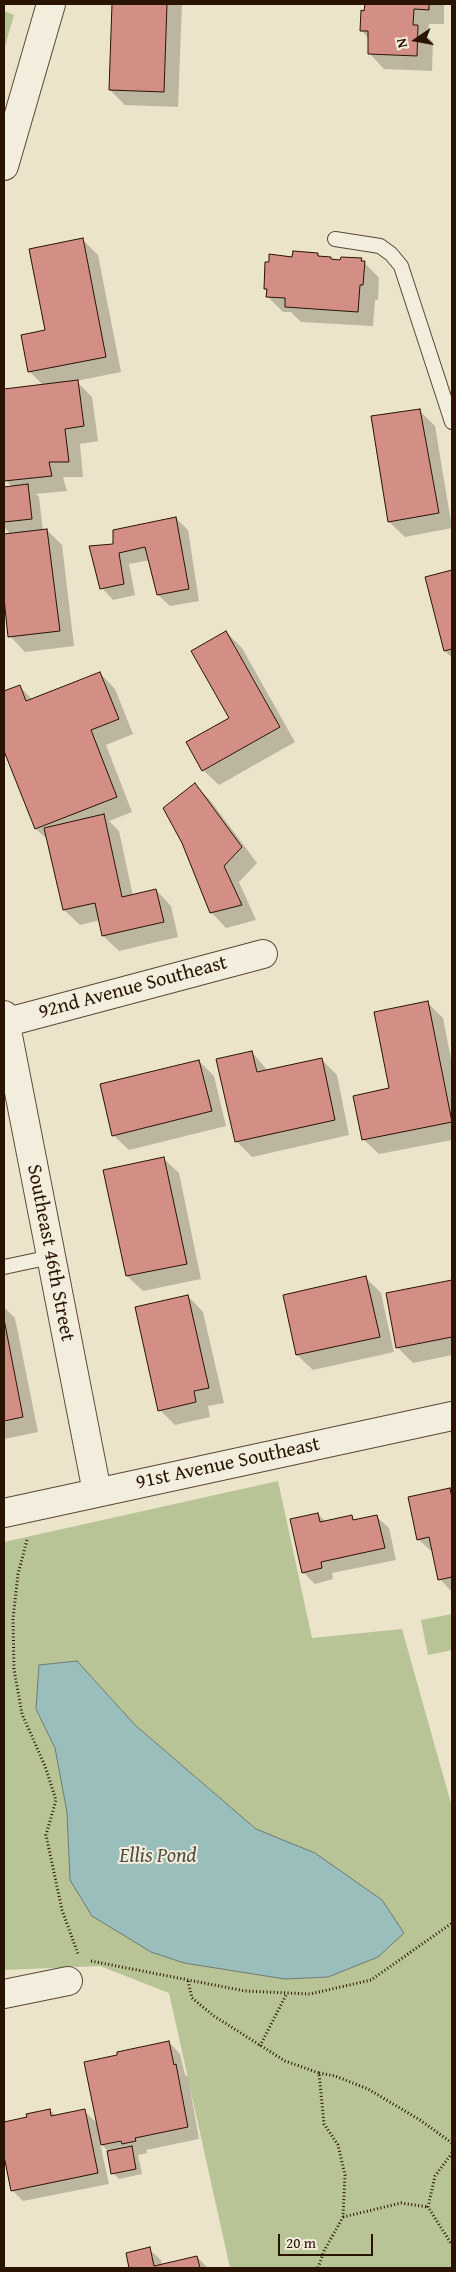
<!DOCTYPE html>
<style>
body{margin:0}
#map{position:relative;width:456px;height:2272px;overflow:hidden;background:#ece4ca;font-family:"Gentium Book Plus",serif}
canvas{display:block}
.frame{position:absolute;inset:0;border:5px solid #291302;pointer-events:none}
.north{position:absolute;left:391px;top:15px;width:50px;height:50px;-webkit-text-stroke:4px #f3eddd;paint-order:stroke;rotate:258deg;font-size:14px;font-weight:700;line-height:20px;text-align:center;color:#291302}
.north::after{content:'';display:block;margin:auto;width:18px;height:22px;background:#291302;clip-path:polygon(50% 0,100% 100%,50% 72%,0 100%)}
.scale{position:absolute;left:278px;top:2234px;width:95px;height:22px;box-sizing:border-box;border:2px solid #291302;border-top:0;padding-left:6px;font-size:15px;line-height:18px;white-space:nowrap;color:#291302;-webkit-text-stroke:4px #f3eddd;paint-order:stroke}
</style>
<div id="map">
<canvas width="456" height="2272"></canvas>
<div class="frame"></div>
<div class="north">N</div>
<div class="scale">20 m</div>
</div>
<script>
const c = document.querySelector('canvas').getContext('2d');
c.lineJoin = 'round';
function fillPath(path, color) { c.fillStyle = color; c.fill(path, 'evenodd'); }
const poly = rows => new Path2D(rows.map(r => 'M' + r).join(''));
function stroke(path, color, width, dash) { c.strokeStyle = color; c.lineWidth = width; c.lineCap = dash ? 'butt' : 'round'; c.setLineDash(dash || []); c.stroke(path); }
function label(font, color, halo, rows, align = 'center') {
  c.font = font + ' "Gentium Book Plus",serif'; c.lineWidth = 4; c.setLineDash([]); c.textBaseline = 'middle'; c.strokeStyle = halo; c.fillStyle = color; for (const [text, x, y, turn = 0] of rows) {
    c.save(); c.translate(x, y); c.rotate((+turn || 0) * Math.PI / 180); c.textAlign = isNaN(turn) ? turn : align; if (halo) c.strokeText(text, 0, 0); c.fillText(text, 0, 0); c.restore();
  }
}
const green = poly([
 [4,11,14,15,4,50],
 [278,1481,312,1638,402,1629,452,1807,452,2268,230,2268,169,1993,100,1966,4,1970,4,1542],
 [77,1661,135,1725,256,1829,315,1853,378,1957,328,1977,285,1979,184,1963,151,1952,70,1880,67,1812,55,1748,36,1709,39,1665],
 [452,1614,452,1650,428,1655,421,1620]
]);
const water = poly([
 [77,1661,135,1725,256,1829,315,1853,382,1900,404,1933,378,1957,328,1977,285,1979,184,1963,151,1952,92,1916,70,1880,67,1812,55,1748,36,1709,39,1665,77,1661]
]);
const shadow = poly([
 [113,4,182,4,178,107,125,105,110,90],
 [363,4,444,4,444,24,429,24,428,37,433,42,432,71,384,69,369,53,369,39,361,30,366,12,366,7],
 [83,240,98,255,121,372,76,381,92,397,98,441,80,444,83,477,63,477,67,491,36,494,39,497,43,531,47,530,62,545,74,646,25,652,10,636,4,594,4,536,11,535,4,527,4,488,12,487,4,478,4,390,43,385,29,371],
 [318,254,321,258,333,260,361,259,379,278,378,300,375,300,373,326,301,322,291,312,283,312,267,296,268,292,265,289,293,258],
 [419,410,435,426,452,528,405,537,389,522],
 [176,518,188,530,199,601,170,606,158,595,150,560,129,564,135,595,113,600,102,588,114,545],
 [452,572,452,658,445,651,426,578],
 [226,632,242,648,295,742,219,785,203,770,231,718],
 [100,673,115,689,133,734,106,745,132,812,109,821,119,831,133,896,156,890,171,906,178,937,119,951,103,936,100,920,80,925,64,910,49,841,36,829,4,747,4,693,19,686,33,700],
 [195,785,210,800,257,863,239,882,256,920,226,928,211,912],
 [428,1003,443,1018,452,1064,452,1140,379,1154,363,1139,391,1089],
 [252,1052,268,1071,321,1059,337,1075,349,1135,252,1157,236,1141],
 [199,1061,214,1076,226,1126,129,1150,113,1135],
 [163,1158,179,1173,201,1279,143,1291,127,1276,105,1171],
 [365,1277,381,1293,394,1352,313,1370,297,1355],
 [452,1281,452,1355,413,1363,397,1347,387,1294],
 [188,1296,203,1312,224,1403,208,1406,210,1417,175,1425,160,1410],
 [4,1307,15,1318,38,1432,4,1439],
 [450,1489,452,1492,451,1591,440,1579,433,1550,430,1550,418,1539],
 [318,1514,326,1522,351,1516,356,1521,377,1517,389,1528,396,1560,332,1573,333,1579,315,1584,303,1572],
 [169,2042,180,2054,185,2075,188,2077,199,2139,146,2150,147,2153,138,2155,142,2174,119,2179,113,2173,108,2151,100,2143,109,2184,23,2201,12,2190,4,2150,4,2123,28,2118,50,2110,56,2116,84,2111,98,2124,119,2056],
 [149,2249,161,2260,162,2265,197,2257,208,2268,130,2268,127,2254]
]);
const building = poly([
 [112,4,167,4,164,92,109,90,112,4],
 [365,4,429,4,429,10,414,9,413,25,418,25,417,56,368,54,368,31,360,31,361,10,364,11,365,4],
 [83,238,106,357,28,372,21,335,45,330,29,249,83,238],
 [293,251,318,253,318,256,331,257,331,259,340,260,341,257,362,258,361,261,365,261,363,285,360,285,358,312,285,307,285,298,266,297,267,289,264,289,265,262,269,262,269,254,292,257,293,251],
 [78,380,84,426,65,429,69,462,49,462,52,476,4,481,4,389,78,380],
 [420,409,439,513,388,522,371,416,420,409],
 [28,484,32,519,4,522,4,487,28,484],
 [176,517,189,589,157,595,145,547,119,553,124,584,100,589,89,546,113,544,113,530,176,517],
 [47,529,60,631,8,637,4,598,4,534,47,529],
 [452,570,452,649,444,651,425,577,452,570],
 [226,631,280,727,202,771,186,742,229,718,191,651,226,631],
 [100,672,119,719,91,730,117,797,35,829,4,751,4,691,20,685,26,701,100,672],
 [195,783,242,847,224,866,242,905,210,913,182,843,163,808,195,783],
 [104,814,122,897,156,889,164,922,102,936,95,903,63,910,44,828,104,814],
 [428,1001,452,1122,362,1140,353,1096,389,1088,374,1012,428,1001],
 [252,1051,257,1072,322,1058,335,1120,235,1142,216,1059,252,1051],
 [199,1060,212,1111,112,1136,100,1084,199,1060],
 [164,1157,187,1264,126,1276,103,1170,164,1157],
 [366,1276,380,1337,296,1355,283,1295,366,1276],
 [452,1280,452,1337,396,1348,386,1293,452,1280],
 [188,1295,209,1388,194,1391,196,1402,158,1411,135,1307,188,1295],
 [4,1319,23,1417,4,1421,4,1319],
 [450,1488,452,1498,452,1577,438,1580,429,1537,417,1540,408,1497,450,1488],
 [318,1513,320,1522,352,1515,353,1520,377,1515,385,1548,321,1562,322,1568,302,1573,290,1519,318,1513],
 [169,2041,174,2065,176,2064,188,2127,135,2138,136,2141,122,2144,121,2141,101,2145,84,2062,117,2055,117,2052,169,2041],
 [50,2109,51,2116,85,2109,98,2173,11,2191,4,2156,4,2122,27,2117,26,2114,50,2109],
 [132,2146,136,2169,111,2174,107,2151,132,2146],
 [150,2247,154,2266,197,2256,200,2268,129,2268,126,2253,150,2247]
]);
const path = poly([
 [27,1540,18,1574,13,1619,14,1669,22,1714,45,1766,56,1800,46,1835,62,1910,78,1954],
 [91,1961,245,1991,310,1994,371,1980,452,1923],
 [188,1981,192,1998,214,2016,285,2061,319,2073,324,2124,338,2145,345,2175,343,2217,324,2251,318,2268],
 [260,2046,287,1993],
 [319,2073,335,2076,368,2089,420,2120,452,2143],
 [452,2153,435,2176,428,2207,452,2245],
 [343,2217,401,2203,428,2207]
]);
const lane = poly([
 [335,239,380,246,391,254,401,266,452,422],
 [4,1267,51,1257]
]);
const street = poly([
 [4,166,51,4],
 [4,1015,97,1492],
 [4,1023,263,954],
 [4,1513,452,1416],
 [4,1994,68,1981]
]);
const streetNames = [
 ["92nd Avenue Southeast",133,988,-15],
 ["Southeast 46th Street",50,1253,79],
 ["91st Avenue Southeast",228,1464,-12]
];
const waterNames = [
 ["Ellis Pond",158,1857]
];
fillPath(green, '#b9c496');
fillPath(water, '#99bebc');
stroke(water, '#6c7a72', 1);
fillPath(shadow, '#0003');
fillPath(building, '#d38e86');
stroke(building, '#291302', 1);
stroke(lane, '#5a4734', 16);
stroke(street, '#5a4734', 30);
stroke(path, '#291302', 3, [1, 2.5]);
stroke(lane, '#f3eddd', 14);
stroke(street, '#f3eddd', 28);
label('20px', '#291302', '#f3eddd', streetNames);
label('italic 21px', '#504f43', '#f3eddd', waterNames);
</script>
